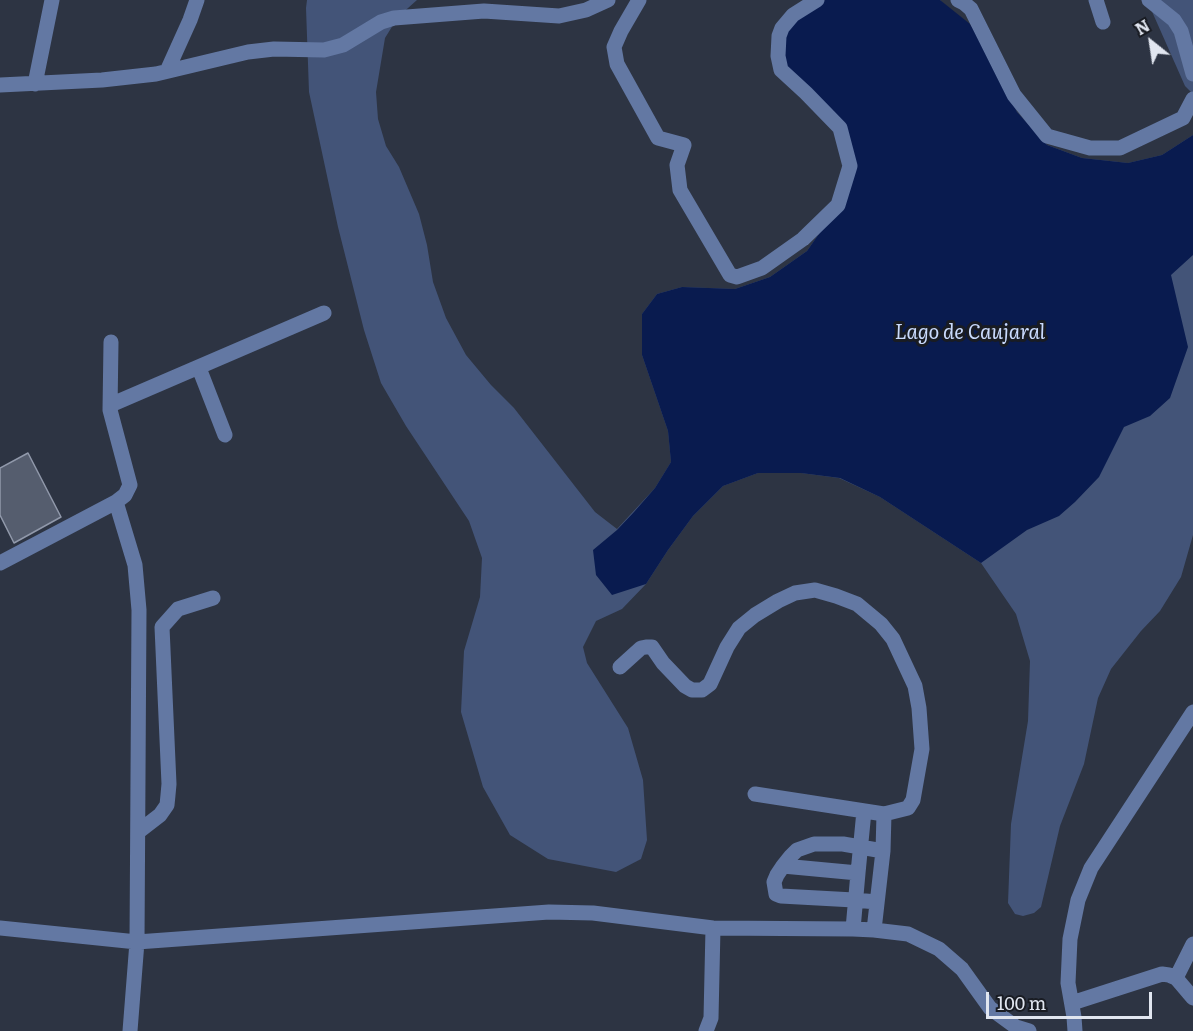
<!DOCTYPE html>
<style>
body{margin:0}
#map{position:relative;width:1193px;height:1031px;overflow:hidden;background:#2d3443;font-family:Literata,serif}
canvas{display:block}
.north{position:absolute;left:1121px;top:12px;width:60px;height:60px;-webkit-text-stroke:4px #191c23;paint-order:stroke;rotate:330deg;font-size:16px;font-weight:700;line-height:24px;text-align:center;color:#e1e6f0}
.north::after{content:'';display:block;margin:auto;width:21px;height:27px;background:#e1e6f0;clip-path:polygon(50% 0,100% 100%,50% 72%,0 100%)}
.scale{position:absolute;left:986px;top:992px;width:166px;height:27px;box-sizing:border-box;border:3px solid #e1e6f0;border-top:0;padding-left:8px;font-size:18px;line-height:21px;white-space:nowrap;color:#e1e6f0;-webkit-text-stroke:4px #191c23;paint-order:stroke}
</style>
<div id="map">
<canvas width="1193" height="1031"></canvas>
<div class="north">N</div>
<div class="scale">100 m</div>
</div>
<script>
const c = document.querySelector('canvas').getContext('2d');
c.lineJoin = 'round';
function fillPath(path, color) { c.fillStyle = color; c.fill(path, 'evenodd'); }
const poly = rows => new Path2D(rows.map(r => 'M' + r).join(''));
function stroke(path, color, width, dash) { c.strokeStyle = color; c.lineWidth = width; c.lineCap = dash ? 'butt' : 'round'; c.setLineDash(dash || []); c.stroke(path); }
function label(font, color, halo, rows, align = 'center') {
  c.font = font + ' Literata,serif'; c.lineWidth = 6; c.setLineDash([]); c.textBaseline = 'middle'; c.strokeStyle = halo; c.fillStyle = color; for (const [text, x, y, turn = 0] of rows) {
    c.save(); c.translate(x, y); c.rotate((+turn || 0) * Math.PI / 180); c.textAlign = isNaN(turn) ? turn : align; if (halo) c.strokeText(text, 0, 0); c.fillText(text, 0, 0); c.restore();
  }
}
const green = poly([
 [307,0,417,0,398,17,385,38,376,92,378,119,386,146,399,167,419,214,427,245,433,282,446,318,466,355,491,385,514,408,595,512,617,529,655,488,671,462,668,431,642,355,642,314,657,294,682,287,735,289,770,277,807,251,839,205,852,167,825,0,940,0,990,56,1017,112,1047,145,1082,158,1128,163,1162,155,1193,135,1193,535,1181,577,1160,611,1141,631,1111,669,1098,698,1084,764,1060,826,1041,907,1034,913,1023,916,1015,914,1008,903,1011,824,1028,721,1030,661,1016,614,981,563,880,497,839,478,801,473,758,473,723,486,693,516,668,550,646,584,622,609,596,621,583,647,587,663,628,728,643,780,647,840,641,859,616,872,548,859,510,835,483,787,461,712,464,651,480,597,482,558,469,521,406,426,381,383,364,330,338,227,309,92,306,8],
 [1144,0,1193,0,1193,94,1185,86,1150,7]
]);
const water = poly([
 [825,0,940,0,970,24,990,56,1017,112,1047,145,1082,158,1128,163,1162,155,1193,135,1193,255,1171,275,1188,347,1170,398,1150,416,1124,427,1099,477,1075,502,1059,516,1027,530,981,563,880,497,840,478,801,473,758,473,723,486,693,516,668,550,646,584,612,595,596,575,593,550,617,530,634,512,655,488,671,462,668,431,642,355,642,314,657,294,682,287,735,289,770,277,807,251,839,205,846,129,783,69,779,38,798,15]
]);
const building = poly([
 [28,453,61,517,14,543,0,515,0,468,28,453]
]);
const minor = poly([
 [639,0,621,31,614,47,617,64,658,138,684,145,677,165,680,190,730,275,737,277,762,268,803,239,838,205,850,166,840,128,806,93,781,70,778,56,779,36,782,28,793,15,817,0],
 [958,0,964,3,971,9,1014,95,1047,136,1090,148,1120,148,1183,118,1193,99],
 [1096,0,1103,22],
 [1149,0,1174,20,1181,31,1193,74],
 [167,71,190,20,197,0],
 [35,84,52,0],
 [0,85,102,80,156,74,248,52,274,49,324,50,343,45,381,22,394,18,484,11,559,16,586,10,608,0],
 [199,368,225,435],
 [111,406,115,403,324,313],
 [116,502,135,565,139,610,137,942,130,1031],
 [0,563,116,502,125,495,130,485,110,410,111,342],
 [620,667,641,648,646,647,652,647,663,663,685,686,692,690,702,690,710,684,727,647,739,628,755,615,778,601,795,593,815,590,836,596,857,604,881,624,893,639,915,686,919,708,922,749,913,800,908,808,884,814,883,851,874,930],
 [755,794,884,814],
 [138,832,160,815,167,805,168,795,169,784,162,627,178,609,213,598],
 [783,866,777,875,774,882,776,894,781,896,854,900,877,902],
 [858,873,864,811],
 [0,928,137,942,549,912,593,913,713,928,853,929,874,930,908,934,939,949,962,969,990,1008,1016,1027,1029,1031],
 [853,929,858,873,783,866,791,856,797,850,814,844,843,844,883,851],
 [1176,978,1193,944],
 [1072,1003,1162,974,1169,975,1176,978,1193,998],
 [706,1031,711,1018,713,928],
 [1075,1031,1074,1017,1068,983,1070,939,1078,900,1091,868,1193,712]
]);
const waterNames = [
 ["Lago de Caujaral",970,333]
];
fillPath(green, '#435478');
fillPath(water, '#091b4f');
fillPath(building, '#555d6e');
stroke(building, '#9199ab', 1.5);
stroke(minor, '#6378a3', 15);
label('italic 20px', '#c9dafd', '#191c23', waterNames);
</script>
